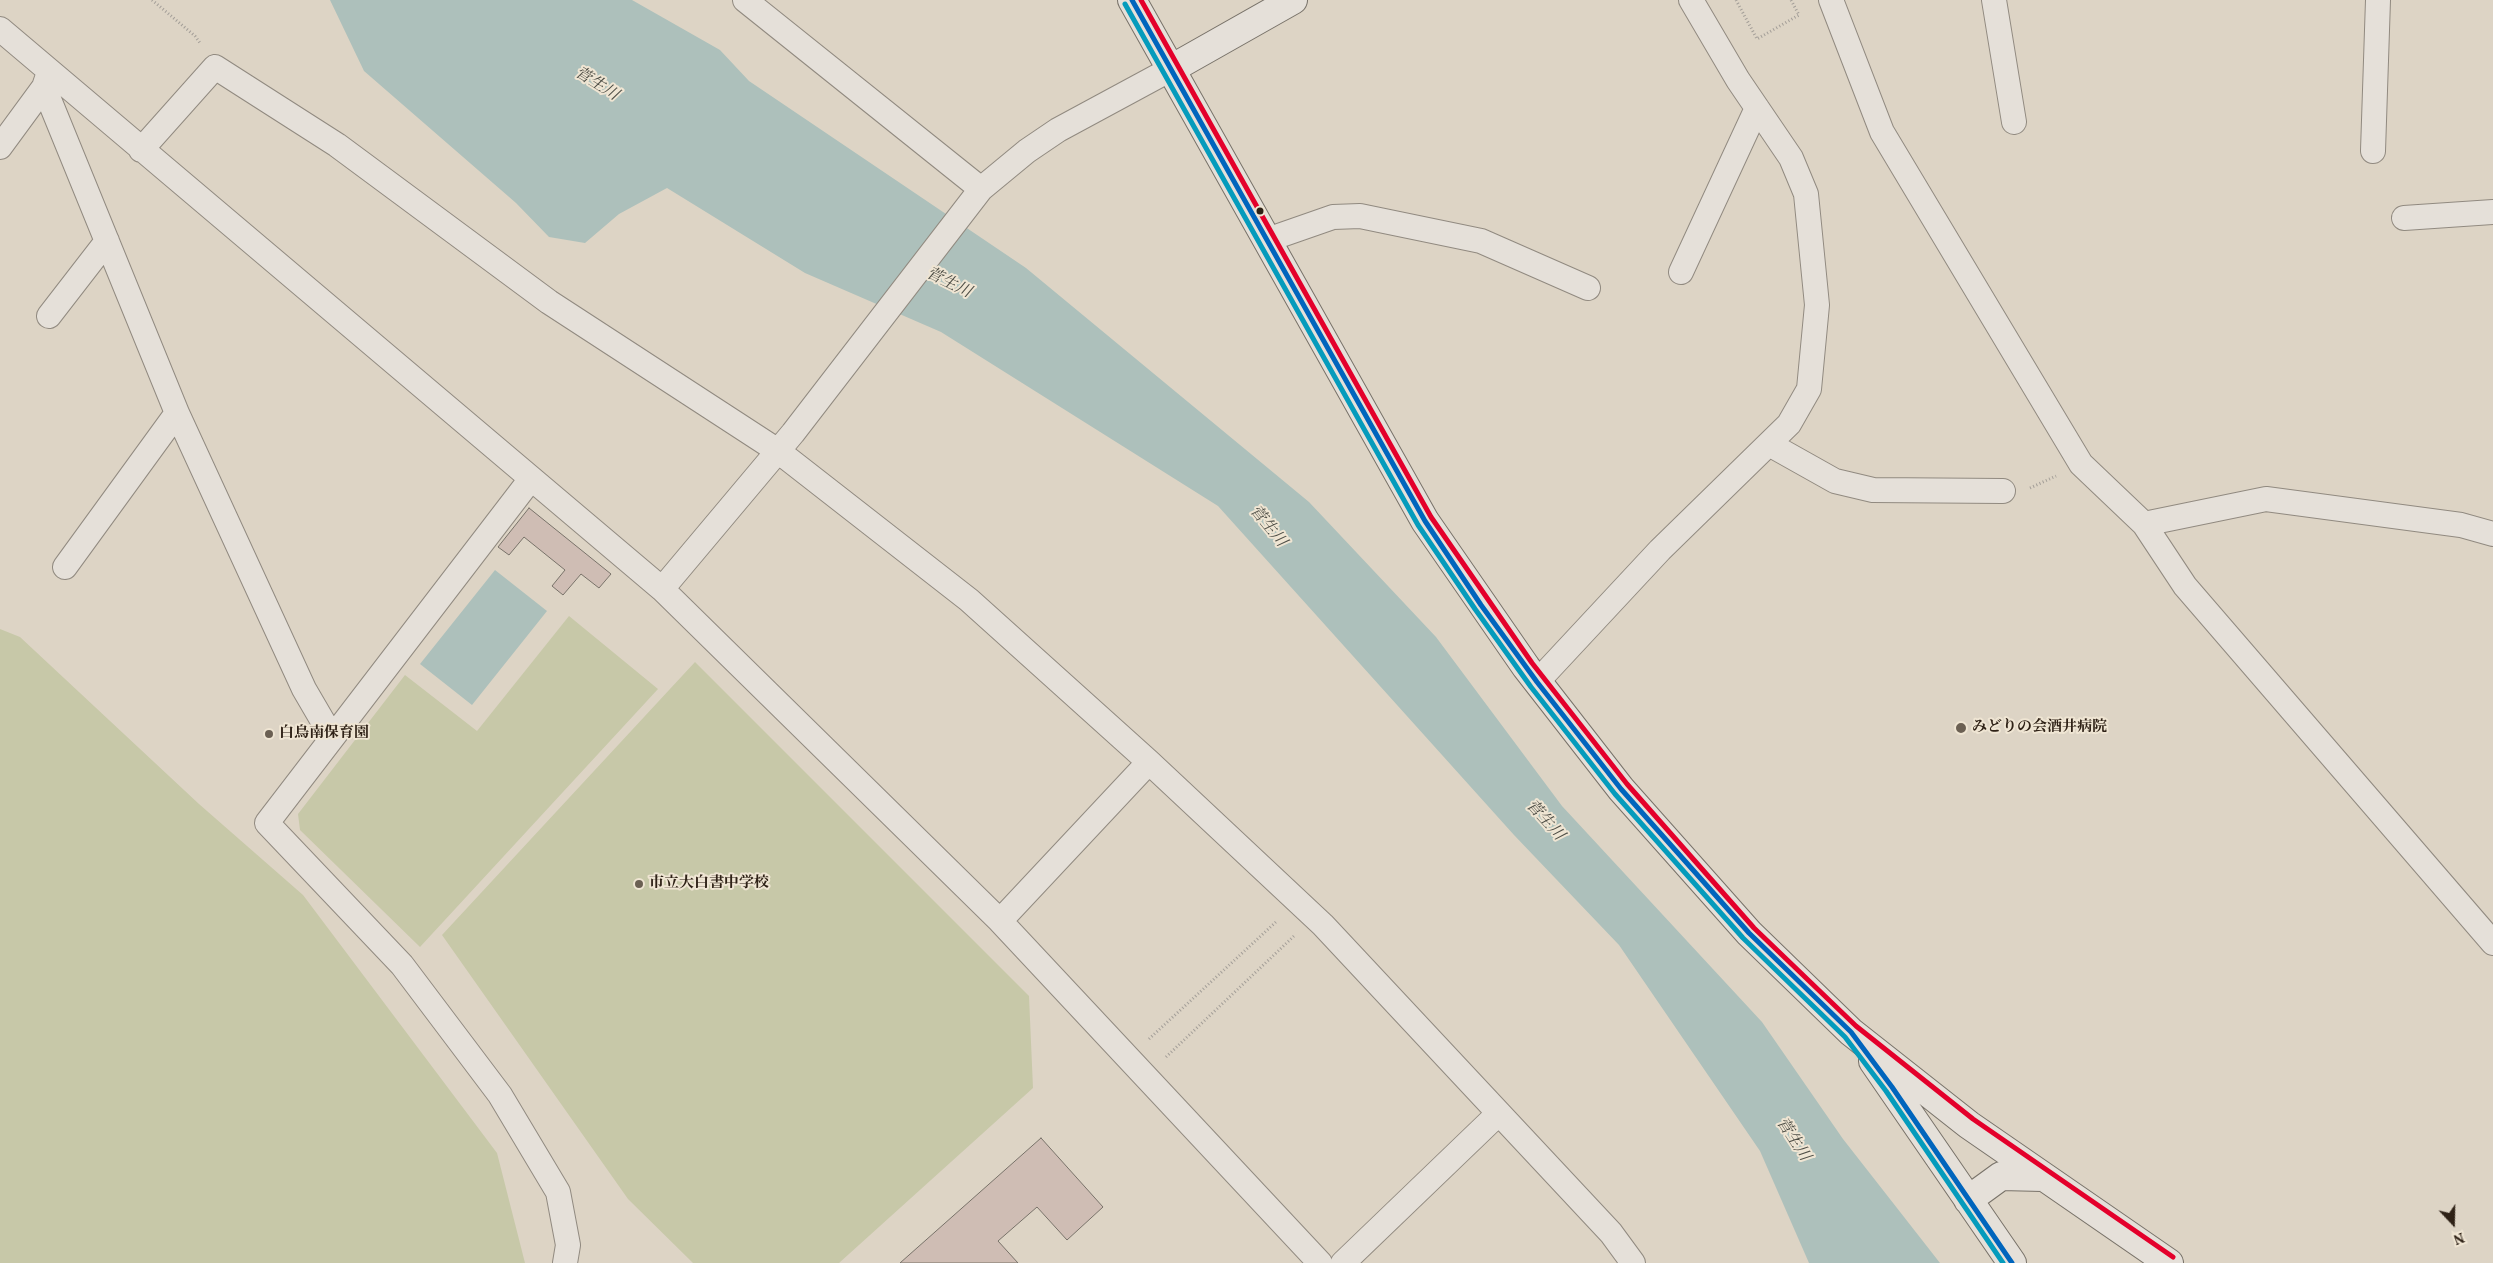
<!DOCTYPE html>
<meta charset="utf-8">
<style>
body{margin:0}
#map{position:relative;width:2493px;height:1263px;overflow:hidden;background:#ddd4c5;font-family:Vollkorn,serif}
canvas{display:block}
.north{position:absolute;left:2428px;top:1198px;width:50px;height:50px;-webkit-text-stroke:4px #efe5d3;paint-order:stroke;rotate:159deg;font-size:14px;font-weight:700;line-height:20px;text-align:center;color:#2e2116}
.north::after{content:'';display:block;margin:auto;width:18px;height:22px;background:#2e2116;clip-path:polygon(50% 0,100% 100%,50% 72%,0 100%)}
</style>
<div id="map">
<canvas width="2493" height="1263"></canvas>
<div class="north">N</div>
</div>
<script>
const c = document.querySelector('canvas').getContext('2d');
c.lineJoin = 'round';
function fillPath(path, color) { c.fillStyle = color; c.fill(path, 'evenodd'); }
const poly = rows => new Path2D(rows.map(r => 'M' + r).join(''));
function stroke(path, color, width, dash) { c.strokeStyle = color; c.lineWidth = width; c.lineCap = dash ? 'butt' : 'round'; c.setLineDash(dash || []); c.stroke(path); }
function label(font, color, halo, rows, align = 'center') {
  c.font = font + ' Vollkorn,"Noto Serif JP",serif'; c.lineWidth = 4; c.setLineDash([]); c.textBaseline = 'middle'; c.strokeStyle = halo; c.fillStyle = color; for (const [text, x, y, turn = 0] of rows) {
    c.save(); c.translate(x, y); c.rotate((+turn || 0) * Math.PI / 180); c.textAlign = isNaN(turn) ? turn : align; if (halo) c.strokeText(text, 0, 0); c.fillText(text, 0, 0); c.restore();
  }
}
const green = poly([
 [569,616,658,689,420,947,300,830,298,814,405,675,477,731],
 [0,629,20,637,199,804,303,895,497,1153,525,1263,0,1263],
 [695,662,1029,996,1033,1088,839,1263,693,1263,628,1199,442,935]
]);
const water = poly([
 [330,0,632,0,720,50,749,81,1026,268,1309,502,1436,637,1562,806,1762,1022,1843,1139,1940,1263,1809,1263,1760,1151,1619,945,1514,835,1218,506,941,332,805,273,667,188,619,214,585,243,549,237,516,203,364,71],
 [495,570,547,611,472,705,420,664]
]);
const building = poly([
 [529,508,611,574,599,588,581,574,563,595,552,586,565,570,524,537,509,555,498,547,529,508],
 [1041,1138,1103,1207,1067,1240,1037,1207,998,1241,1018,1263,900,1263,1041,1138]
]);
const path = poly([
 [152,0,195,36,200,43],
 [1736,0,1757,39,1799,15,1791,0],
 [2030,488,2056,476],
 [1149,1039,1277,921],
 [1166,1057,1294,936]
]);
const street = poly([
 [745,0,981,189],
 [1831,0,1882,132,2081,464,2144,524,2185,586,2493,943],
 [1994,0,2014,122],
 [0,29,662,589,1000,921,1320,1263],
 [44,87,177,413,304,689,332,737],
 [0,147,44,87,48,75],
 [141,150,215,67,337,145,549,302,778,451,969,600,1149,762,1323,925,1611,1233,1633,1263],
 [2373,151,2378,0],
 [2404,218,2493,212],
 [1267,240,1333,217,1360,216,1481,241,1588,288],
 [1681,272,1757,108],
 [49,316,107,241],
 [1769,444,1835,481,1873,490,2003,491],
 [530,480,267,823,402,965,500,1095,558,1192,568,1245,565,1263],
 [2144,524,2266,499,2461,525,2493,534],
 [65,567,177,413],
 [662,589,793,433,981,189,1027,151,1058,130,1171,69],
 [1537,682,1660,550,1789,424,1809,389,1817,305,1806,194,1791,158,1738,80,1691,0],
 [1000,921,1149,762],
 [1343,1263,1498,1114]
]);
const secondary = poly([
 [1132,0,1425,521,1526,667,1621,789,1749,933,1851,1032,1969,1125,2169,1263],
 [1171,69,1293,0],
 [1873,1061,2012,1263],
 [1968,1200,2001,1176,2043,1177]
]);
const bus1 = poly([
 [1132,0,1425,521,1481,605,1537,682,1621,789,1749,933,1851,1032,1892,1087,2012,1263]
]);
const bus2 = poly([
 [1125,4,1418,525,1475,609,1531,687,1615,794,1743,938,1845,1037,1886,1091,2003,1263]
]);
const bus3 = poly([
 [1141,0,1431,517,1532,663,1627,784,1754,928,1856,1026,1973,1119,2173,1257]
]);
const markers = [
 [1260,211,4.5,"#2e2116"],
 [1961,728,6,"#6b6053"],
 [269,734,5,"#6b6053"],
 [639,884,5,"#6b6053"]
];
const poiNames = [
 ["みどりの会酒井病院",1972,728],
 ["白鳥南保育園",279,734],
 ["市立大白書中学校",649,884]
];
const waterNames = [
 ["菅生川",596,85,32],
 ["菅生川",948,284,26],
 ["菅生川",1267,527,51],
 ["菅生川",1544,821,48],
 ["菅生川",1792,1140,57]
];
fillPath(green, '#c7c8a8');
fillPath(water, '#adc0bb');
fillPath(building, '#cfbdb4');
stroke(building, '#787269', 1);
stroke(street, '#918a80', 26);
stroke(secondary, '#787269', 30);
stroke(path, '#a39e98', 3, [1, 2.5]);
stroke(street, '#e5e0d9', 24);
stroke(secondary, '#e5e0d9', 28);
stroke(bus1, '#0065bd', 5);
stroke(bus2, '#059bbc', 5);
stroke(bus3, '#e4002b', 5);
for (const [x, y, r, color] of markers) { const dot = new Path2D(); dot.arc(x, y, r, 0, 2 * Math.PI); c.fillStyle = color; c.fill(dot); stroke(dot, '#efe5d3', 2); }
label('bold 15px', '#2e2116', '#efe5d3', poiNames, 'left');
label('italic 16px', '#4e4e46', '#efe5d3', waterNames);
</script>
